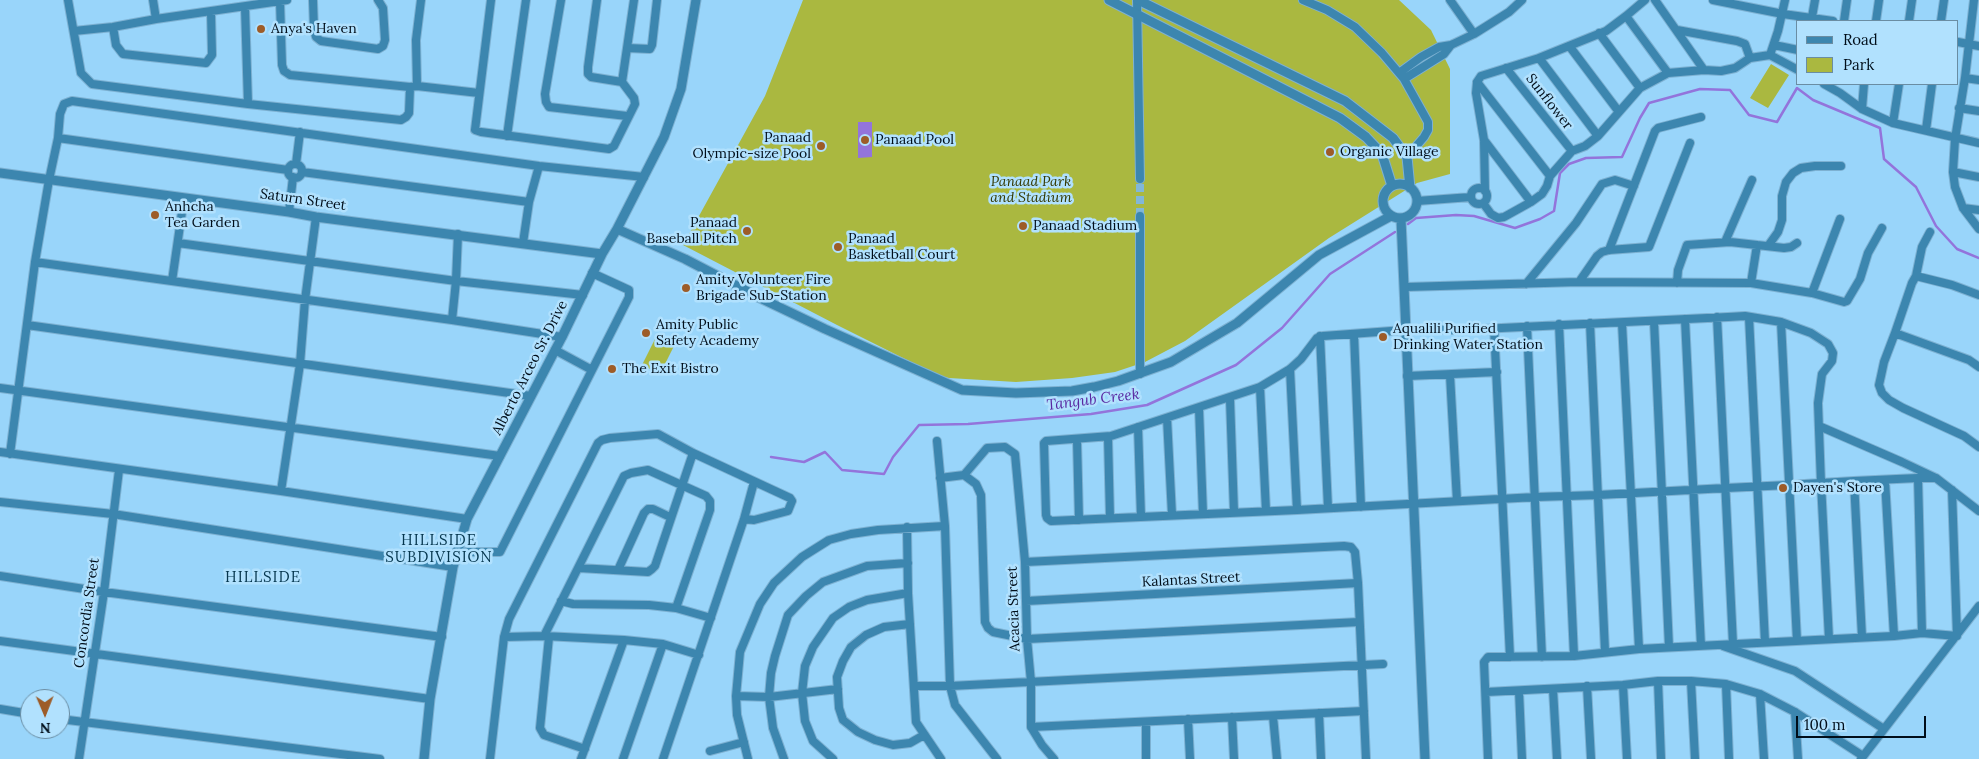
<!DOCTYPE html>
<style>
body{margin:0}
#map{position:relative;width:1979px;height:759px;overflow:hidden;background:#99d5fa;font-family:Lora,serif}
canvas{display:block}
.legend{position:absolute;left:1796px;top:20px;width:162px;height:65px;box-sizing:border-box;background:#b1e1fe;border:1px solid #6a8da3;margin:0;padding:6px 9px;list-style:none;font-size:15px;color:#000e1a}
.legend li{display:flex;align-items:center;gap:10px;height:25px}
.legend b{width:25px;border:1px solid #6a8da3}
.north{position:absolute;left:20px;top:689px;width:50px;height:50px;box-sizing:border-box;background:#b1e1fe;border:1px solid #6a8da3;border-radius:50%;rotate:179deg;font-size:14px;font-weight:700;line-height:20px;text-align:center;color:#000e1a}
.north::after{content:'';display:block;margin:auto;width:18px;height:22px;background:#9d5c28;clip-path:polygon(50% 0,100% 100%,50% 72%,0 100%)}
.scale{position:absolute;left:1796px;top:716px;width:130px;height:22px;box-sizing:border-box;border:2px solid #000e1a;border-top:0;padding-left:6px;font-size:15px;line-height:18px;white-space:nowrap;color:#000e1a;-webkit-text-stroke:4px #b1e1fe;paint-order:stroke}
</style>
<div id="map">
<canvas width="1979" height="759"></canvas>
<ul class="legend">
<li><b style="height:6px;background:#3c86af"></b>Road</li>
<li><b style="height:14px;background:#aab840"></b>Park</li>
</ul>
<div class="north">N</div>
<div class="scale">100 m</div>
</div>
<script>
const c = document.querySelector('canvas').getContext('2d');
c.lineJoin = 'round';
function fillPath(path, color) { c.fillStyle = color; c.fill(path, 'evenodd'); }
const poly = rows => new Path2D(rows.map(r => 'M' + r).join(''));
function stroke(path, color, width, dash) { c.strokeStyle = color; c.lineWidth = width; c.lineCap = dash ? 'butt' : 'round'; c.setLineDash(dash || []); c.stroke(path); }
function label(font, color, halo, rows, align = 'center') {
  c.font = font + ' Lora,serif'; c.lineWidth = 5; c.setLineDash([]); c.textBaseline = 'middle'; c.strokeStyle = halo; c.fillStyle = color; for (const [text, x, y, turn = 0] of rows) {
    c.save(); c.translate(x, y); c.rotate((+turn || 0) * Math.PI / 180); c.textAlign = isNaN(turn) ? turn : align; if (halo) c.strokeText(text, 0, 0); c.fillText(text, 0, 0); c.restore();
  }
}
const green = poly([
 [803,0,1399,0,1431,30,1450,69,1450,174,1417,183,1329,238,1185,341,1145,362,1115,372,1072,378,1016,382,949,378,939,376,837,325,683,245,765,96],
 [1771,64,1789,75,1768,108,1750,98],
 [658,333,676,342,660,374,642,365]
]);
const water = poly([
 [858,122,872,122,872,157,858,158]
]);
const stream = poly([
 [1408,224,1416,218,1456,215,1474,216,1515,228,1540,219,1554,211,1560,173,1569,164,1586,158,1622,157,1640,118,1649,103,1700,89,1730,90,1749,115,1777,122,1797,88,1813,100,1880,128,1884,159,1916,187,1936,226,1957,249,1979,258],
 [771,457,804,462,825,452,842,470,884,474,893,457,919,425,968,424,1091,414,1147,405,1236,365,1282,328,1330,274,1395,232]
]);
const minorTunnel = poly([
 [1140,216,1140,179]
]);
const minor = poly([
 [68,0,81,73,92,84,248,104,401,120,406,117,409,113,410,87,417,86,416,40,421,0],
 [153,0,156,19,287,0],
 [313,0,314,30,316,37,321,41,378,49,383,46,385,40,383,8,378,0],
 [491,0,475,130,481,132,609,149,614,146,635,104,634,98,622,82,627,48,650,49,652,45,657,0],
 [561,0,545,94,546,102,549,107,627,116],
 [597,0,588,67,588,74,591,77,622,82],
 [1137,0,1140,179],
 [1303,0,1327,10,1355,27,1382,53,1404,79,1428,122,1428,130,1424,137,1407,157],
 [1450,0,1474,34],
 [1655,0,1704,70],
 [1713,0,1783,14,1833,21],
 [1974,0,1965,78,1955,139,1953,172,1955,187,1963,208,1979,229],
 [280,1,282,65,284,71,290,75,410,87],
 [245,7,248,104],
 [1626,16,1668,73],
 [1812,17,1815,0],
 [1844,21,1847,0],
 [1876,21,1879,0],
 [1909,21,1912,0],
 [1941,21,1944,0],
 [113,27,116,45,123,54,206,63,212,55,211,12],
 [1677,30,1737,41,1745,44,1750,58],
 [74,31,113,27,156,19],
 [1599,33,1640,88],
 [1958,42,1979,46],
 [1774,45,1798,50],
 [1570,47,1619,112],
 [627,48,634,0],
 [1770,55,1778,31,1785,0],
 [1539,58,1598,136],
 [1506,68,1572,151],
 [1399,73,1421,57,1439,47,1451,45,1474,34,1509,12,1522,0],
 [1965,78,1979,80],
 [1404,79,1444,54,1451,45],
 [1477,82,1550,176],
 [1824,84,1840,93,1862,109,1893,123,1979,143],
 [417,86,479,93],
 [1959,108,1979,111],
 [1862,109,1864,84],
 [1893,123,1899,84],
 [1926,130,1932,84],
 [507,136,526,0],
 [58,138,288,170],
 [1484,140,1531,202],
 [296,164,300,132],
 '288 171a7 7 0 1 1 14 0a7 7 0 1 1-14 0Z',
 [302,172,529,202],
 [1953,172,1979,177],
 '1471 196a8 8 0 1 1 16 0a8 8 0 1 1-16 0Z',
 [1485,191,1484,140,1476,93,1477,82,1481,76,1539,58,1606,31,1626,16,1645,0],
 [1417,201,1471,197],
 [1483,203,1491,214,1498,218,1504,217,1531,202,1542,194,1547,186,1550,176,1572,151,1585,146,1598,136,1640,88,1668,73,1704,70,1721,71,1735,68,1750,58,1770,55,1798,70],
 [1963,208,1979,210],
 [289,212,293,177],
 [1140,216,1140,374],
 [1725,242,1752,180],
 [178,243,456,281,583,295],
 [523,243,529,202,539,166],
 [1768,246,1778,232,1782,220,1782,196,1786,182,1793,173,1801,168,1815,166,1841,166],
 [1609,250,1655,131,1658,128,1701,117],
 [35,262,452,320,562,337],
 [1916,276,1922,247,1930,232],
 [172,281,184,198],
 [1579,282,1751,283,1812,293,1844,302,1847,301,1860,279,1868,253,1882,228],
 [1677,283,1678,270,1687,245,1730,242,1784,248,1791,247,1797,243],
 [1751,283,1757,245],
 [1526,284,1576,223,1602,184,1615,180,1634,186],
 [1405,287,1579,282,1597,256,1602,252,1609,250,1649,247,1690,143],
 [1812,293,1840,219],
 [1979,295,1952,285,1916,276,1912,283,1895,333,1969,360,1979,367],
 [1717,317,1733,644],
 [1749,317,1765,642],
 [1685,319,1701,646],
 [452,320,456,281,458,234],
 [1654,321,1669,647],
 [1781,322,1797,641],
 [1590,323,1605,651],
 [1622,323,1639,649],
 [1559,324,1574,656],
 [27,325,531,396],
 [1527,326,1542,657],
 [1494,327,1510,657],
 [1895,333,1884,362,1881,376,1879,385,1882,393,1889,400,1903,408,1964,436,1979,447],
 [1354,334,1361,507],
 [1320,336,1328,508],
 [555,350,592,370],
 [1290,369,1297,510],
 [1450,375,1457,501],
 [1407,376,1497,372],
 [1260,387,1266,511],
 [0,388,500,456],
 [1230,399,1234,512],
 [1199,408,1203,514],
 [1167,418,1172,515],
 [1819,426,1902,462,1936,478,1979,511],
 [1138,427,1141,517],
 [1108,437,1110,518],
 [1077,440,1079,520],
 [937,441,945,526,950,686,955,705,997,759],
 [0,452,281,491,467,519],
 [10,454,35,262,49,180,58,138,60,114,64,104,72,101,539,166,644,177],
 [964,475,976,484,981,495,985,622,988,628,993,632,1027,639,1359,622],
 [940,478,964,475,987,448,1005,447,1015,454,1025,562,1027,639,1031,682,1031,727,1042,745,1054,759],
 [1918,478,1922,633],
 [1885,480,1894,636],
 [1854,481,1862,637],
 [281,491,300,364,305,300,316,217],
 [0,502,113,514,453,567],
 [907,527,908,593,916,722,941,759],
 [456,552,500,552,629,297,629,290,592,273],
 [1025,562,1344,546,1351,547,1355,552,1358,583,1366,759],
 [579,568,648,572,652,569,655,566,693,453],
 [618,570,644,513,648,509,653,509,670,517],
 [0,576,104,592,442,637],
 [561,601,573,604,649,605,676,608,711,618],
 [1026,601,1358,583],
 [910,624,884,627,866,635,851,647,843,661,837,677,839,708,843,720,858,732,875,740,893,745,910,743,924,735],
 [544,636,624,476,631,473,648,470,706,496,710,501,710,510,676,608],
 [504,637,544,636,624,640,663,644,699,655],
 [549,637,540,728,544,735,585,749],
 [1829,639,1821,483,1818,403,1822,374,1832,361,1833,353,1828,344,1811,333,1781,322,1745,316,1728,317,1460,330,1405,330,1323,336,1317,338,1301,359,1290,369,1260,387,1111,436,1046,441,1044,443,1046,515,1047,518,1051,521,1297,510,1536,497,1598,495,1726,488,1788,485,1854,481,1918,478,1936,478],
 [0,641,430,699],
 [1723,646,1795,671,1884,729],
 [1658,681,1661,759],
 [1691,681,1695,759],
 [1726,684,1729,759],
 [1623,685,1627,759],
 [914,686,950,686,1383,664],
 [1587,686,1591,759],
 [1553,689,1557,759],
 [1519,691,1522,759],
 [1486,692,1623,685,1658,681,1691,681,1726,684,1760,694,1795,712,1863,756],
 [1760,694,1764,759],
 [736,696,769,697,838,689],
 [0,709,30,714],
 [1795,712,1798,759],
 [1319,713,1321,759],
 [1273,716,1277,759],
 [1232,717,1234,759],
 [60,719,380,759],
 [1188,719,1190,759],
 [1146,722,1146,759],
 [1031,727,1364,711],
 [710,751,744,742],
 [79,759,104,592,119,470],
 [490,759,504,637,509,619,598,443,602,440,610,438,658,434,693,453,790,498,792,501,788,511,754,520,744,519],
 [581,759,624,640],
 [623,759,663,644],
 [663,759,744,519,754,482],
 [748,759,737,715,736,696,740,652,760,604,774,583,802,557,829,540,851,534,878,530,945,526],
 [784,759,773,728,769,697,771,673,775,656,788,615,806,596,823,582,867,566,908,563],
 [833,759,813,741,805,721,802,693,805,666,813,647,833,618,849,607,867,600,908,593],
 [1488,759,1484,662,1488,657,1574,656,1639,649,1894,636,1922,633,1957,636,1952,490],
 [1861,759,1979,606]
]);
const tertiary = poly([
 [1109,0,1340,118,1366,137,1382,154,1392,186],
 [1138,0,1345,101,1393,138,1407,157,1410,188],
 [0,173,289,212,316,217,602,254],
 '1383 201a17 17 0 1 1 34 0a17 17 0 1 1-34 0Z',
 [1401,219,1425,759],
 [617,229,685,259,760,298,825,329,962,390,1016,393,1072,391,1094,387,1118,381,1171,362,1237,323,1319,255,1391,216],
 [424,759,430,699,453,567,467,519,562,337,602,254,617,229,664,137,681,89,696,0]
]);
const markers = [
 [261,29,5,"#9d5c28"],
 [865,140,5,"#9d5c28"],
 [821,146,5,"#9d5c28"],
 [1330,152,5,"#9d5c28"],
 [155,215,5,"#9d5c28"],
 [1023,226,5,"#9d5c28"],
 [747,231,5,"#9d5c28"],
 [838,247,5,"#9d5c28"],
 [686,288,5,"#9d5c28"],
 [646,333,5,"#9d5c28"],
 [1383,337,5,"#9d5c28"],
 [612,369,5,"#9d5c28"],
 [1783,488,5,"#9d5c28"]
];
const poiNames = [
 ["Anya's Haven",271,29],
 ["Panaad",811,138,"right"],
 ["Olympic-size Pool",811,154,"right"],
 ["Panaad Pool",875,140],
 ["Organic Village",1340,152],
 ["Anhcha",165,207],
 ["Tea Garden",165,223],
 ["Panaad",737,223,"right"],
 ["Baseball Pitch",737,239,"right"],
 ["Panaad Stadium",1033,226],
 ["Panaad",848,239],
 ["Basketball Court",848,255],
 ["Amity Volunteer Fire",696,280],
 ["Brigade Sub-Station",696,296],
 ["Amity Public",656,325],
 ["Safety Academy",656,341],
 ["Aqualili Purified",1393,329],
 ["Drinking Water Station",1393,345],
 ["The Exit Bistro",622,369],
 ["Dayen's Store",1793,488]
];
const streetNames = [
 ["Sunflower",1549,102,52],
 ["Saturn Street",303,200,8],
 ["Alberto Arceo Sr. Drive",530,368,-63],
 ["Kalantas Street",1191,580,-3],
 ["Acacia Street",1014,609,-92],
 ["Concordia Street",87,613,-82]
];
const parkNames = [
 ["Panaad Park",1031,182],
 ["and Stadium",1031,198]
];
const waterNames = [
 ["Tangub Creek",1093,400,-7]
];
const neighbourhoodNames = [
 ["HILLSIDE",439,541],
 ["SUBDIVISION",439,558],
 ["HILLSIDE",263,578]
];
fillPath(green, '#aab840');
fillPath(water, '#9374db');
stroke(stream, '#9374db', 2.5);
stroke(minorTunnel, '#82b7d8', 8, [8, 4]);
stroke(minor, '#7db1d2', 10);
stroke(tertiary, '#7db1d2', 11);
stroke(minor, '#3c86af', 8);
stroke(tertiary, '#3c86af', 9);
for (const [x, y, r, color] of markers) { const dot = new Path2D(); dot.arc(x, y, r, 0, 2 * Math.PI); c.fillStyle = color; c.fill(dot); stroke(dot, '#b1e1fe', 2); }
label('14px', '#000e1a', '#b1e1fe', poiNames, 'left');
label('14px', '#000e1a', '#b1e1fe', streetNames);
label('italic 14px', '#343902', '#b1e1fe', parkNames);
label('italic 15px', '#5928a2', '#b1e1fe', waterNames);
c.letterSpacing = '1px';
label('15px', '#05364e', '#b1e1fe', neighbourhoodNames);
c.letterSpacing = '0px';
</script>
